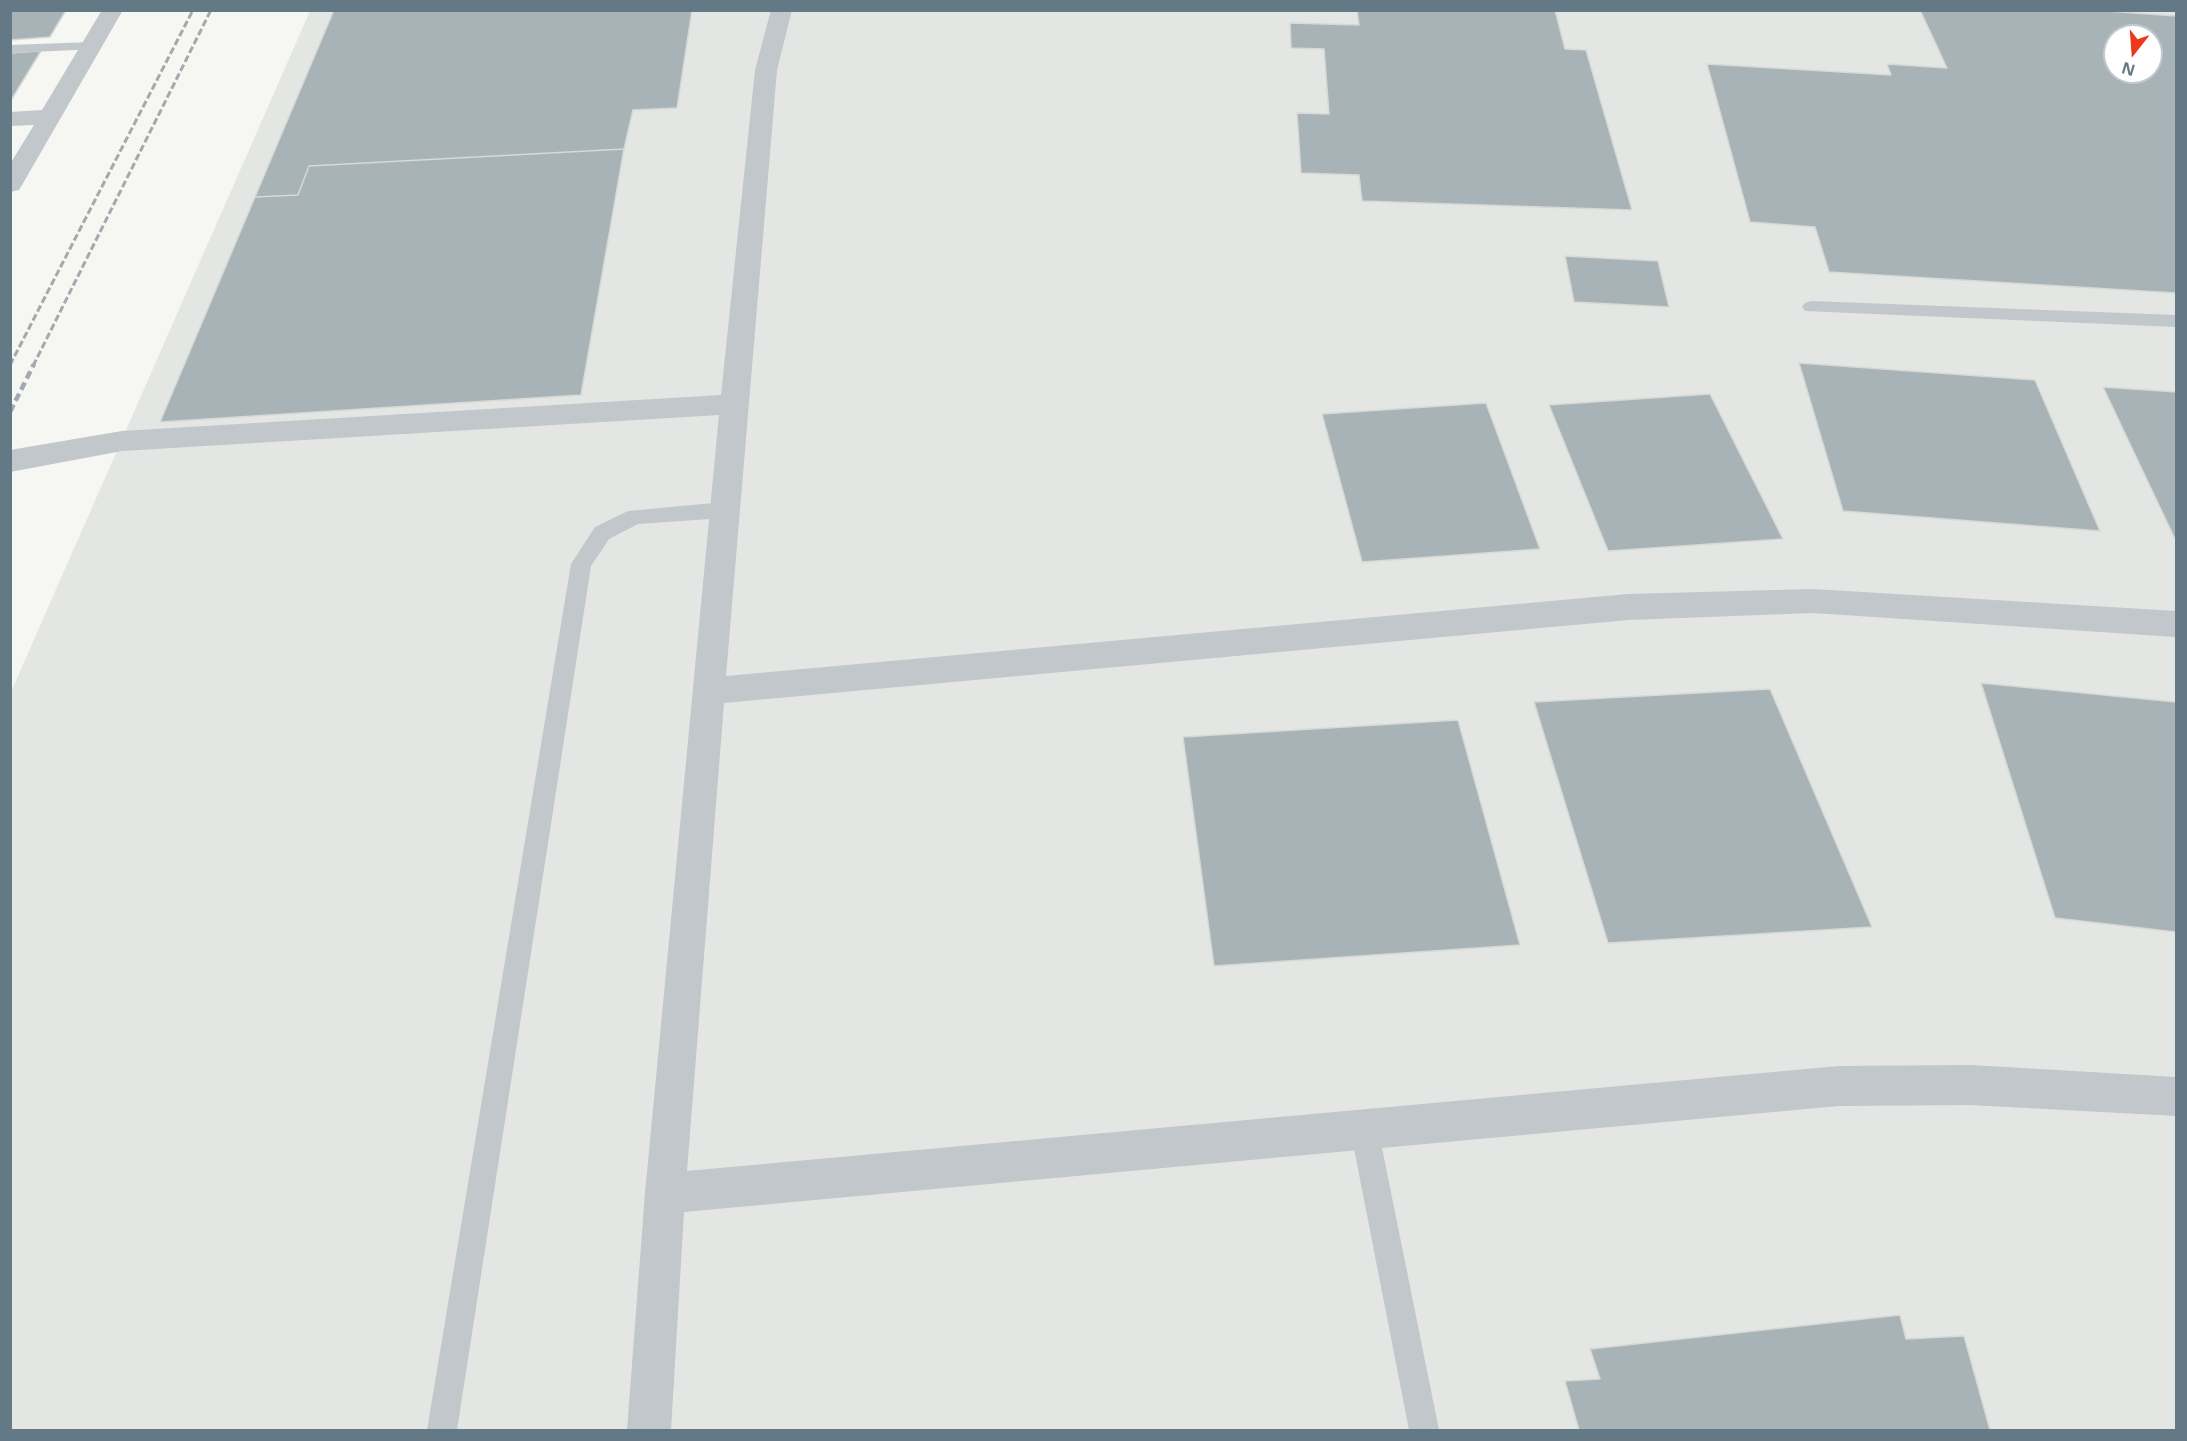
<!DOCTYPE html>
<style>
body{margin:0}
#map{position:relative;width:2187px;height:1441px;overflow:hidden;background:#f6f6f3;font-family:"Noto Sans",sans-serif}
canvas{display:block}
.frame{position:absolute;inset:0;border:12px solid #637a86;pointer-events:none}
.north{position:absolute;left:2103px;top:24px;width:60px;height:60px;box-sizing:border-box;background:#fff;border:2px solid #c1cacf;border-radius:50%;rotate:197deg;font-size:16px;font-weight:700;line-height:24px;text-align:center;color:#637a86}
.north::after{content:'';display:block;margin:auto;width:21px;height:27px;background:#ed381c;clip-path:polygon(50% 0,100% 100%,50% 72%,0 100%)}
</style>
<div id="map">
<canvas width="2187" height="1441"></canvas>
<div class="frame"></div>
<div class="north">N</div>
</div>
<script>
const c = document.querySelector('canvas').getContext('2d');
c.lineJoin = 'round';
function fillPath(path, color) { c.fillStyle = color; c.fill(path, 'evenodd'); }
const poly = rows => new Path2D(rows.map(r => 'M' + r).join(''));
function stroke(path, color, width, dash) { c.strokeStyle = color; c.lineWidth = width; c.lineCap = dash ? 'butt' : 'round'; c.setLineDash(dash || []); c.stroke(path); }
const built = poly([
 [310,11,2176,11,2176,1430,11,1430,11,692],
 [2115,36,2151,36,2151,72,2115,72]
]);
const building = poly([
 [10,10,66,10,50,37,10,40,10,10],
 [334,10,692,10,677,108,633,110,624,149,309,166,298,195,255,197,334,10],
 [1357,10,1555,10,1565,49,1586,50,1632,210,1362,201,1359,175,1301,173,1297,113,1329,114,1324,49,1291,48,1290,23,1359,25,1357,10],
 [1920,10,2092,10,2176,16,2176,293,1829,272,1815,227,1750,222,1707,64,1891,75,1887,64,1947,68,1920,10],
 [2115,36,2151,36,2151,72,2115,72,2115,36],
 [41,51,10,102,10,53,41,51],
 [624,149,581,395,160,422,255,197,298,195,309,166,624,149],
 [1565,256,1658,261,1669,307,1574,302,1565,256],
 [1799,363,2035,380,2100,531,1843,511,1799,363],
 [2103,387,2176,392,2176,539,2175,539,2103,387],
 [1710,394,1783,539,1608,551,1549,405,1710,394],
 [1486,403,1540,549,1362,562,1322,414,1486,403],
 [1981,683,2176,702,2176,932,2055,918,1981,683],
 [1770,689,1872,927,1608,943,1534,702,1770,689],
 [1458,720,1520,945,1214,966,1183,737,1458,720],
 [1900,1315,1906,1339,1964,1336,1990,1430,1579,1430,1565,1381,1600,1379,1590,1349,1900,1315]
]);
const service = poly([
 [92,42,99,46,97,49,10,53,10,45,92,42],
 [1811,301,2176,315,2176,327,1805,311,1802,307,1805,303,1811,301],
 [724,502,731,505,734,510,731,515,724,518,638,524,609,539,591,566,457,1430,427,1430,571,564,595,527,628,511,724,502],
 [1364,1114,1374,1118,1378,1128,1439,1430,1409,1430,1350,1128,1354,1118,1364,1114]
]);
const minor = poly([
 [102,10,123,10,22,185,19,190,10,192,10,164,34,125,10,126,10,112,42,110,102,10],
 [771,10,792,10,777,70,726,676,1628,594,1813,589,2176,611,2176,637,1813,613,1628,620,724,703,687,1171,1839,1066,1971,1065,2176,1077,2176,1116,1971,1105,1839,1106,684,1212,671,1430,627,1430,645,1193,719,415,122,451,10,472,10,450,122,431,721,395,755,70,771,10]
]);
const railFar1 = poly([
 [10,365,193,10],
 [33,366,211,10]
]);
const rail = poly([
 [10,412,34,364]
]);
fillPath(built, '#e4e6e4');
fillPath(building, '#a7b3b7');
stroke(building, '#d8d8d5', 1.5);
fillPath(service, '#c1c7ca');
fillPath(minor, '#c1c7ca');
stroke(railFar1, '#a2aaaf', 3, [7, 3]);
stroke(rail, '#a2aaaf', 4.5, [8, 4.5]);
</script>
